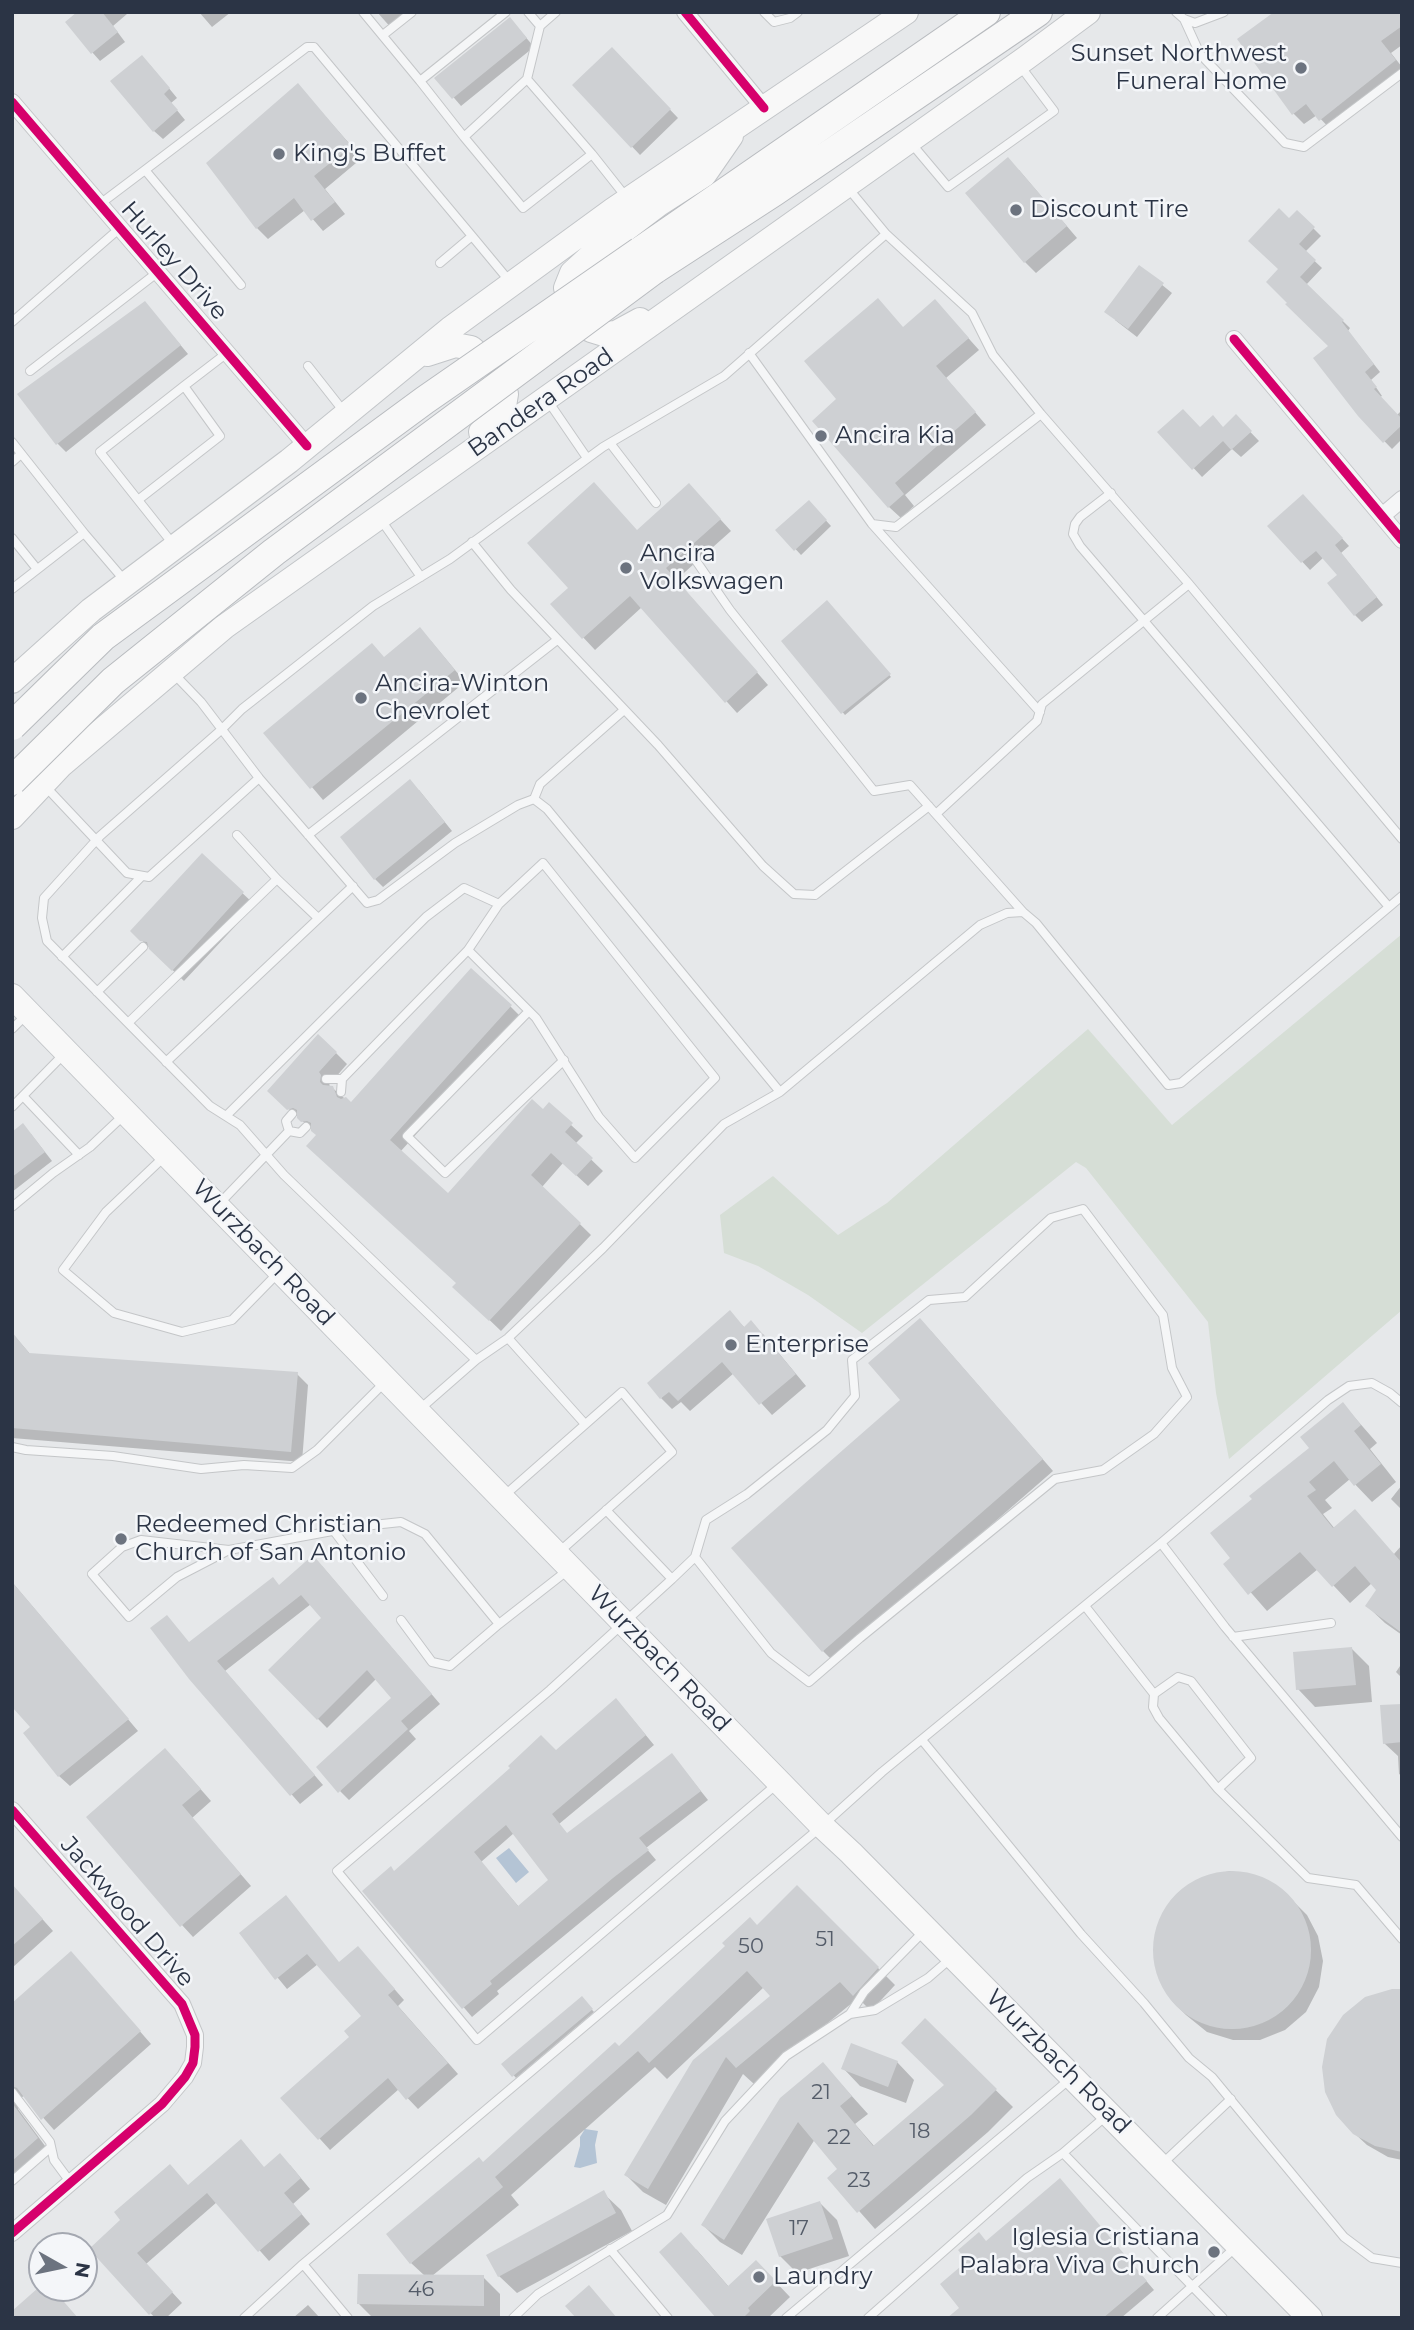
<!DOCTYPE html>
<style>
body{margin:0}
#map{position:relative;width:1414px;height:2330px;overflow:hidden;background:#e6e8ea;font-family:Montserrat,sans-serif}
canvas{display:block}
.frame{position:absolute;inset:0;border:14px solid #2b3445;pointer-events:none}
.north{position:absolute;left:28px;top:2232px;width:70px;height:70px;box-sizing:border-box;background:#f4f6f9;border:2px solid #a4a8b1;border-radius:50%;rotate:99deg;font-size:19px;font-weight:700;line-height:28px;text-align:center;color:#2b3445}
.north::after{content:'';display:block;margin:auto;width:24px;height:32px;background:#6c737f;clip-path:polygon(50% 0,100% 100%,50% 72%,0 100%)}
</style>
<div id="map">
<canvas width="1414" height="2330"></canvas>
<div class="frame"></div>
<div class="north">N</div>
</div>
<script>
const c = document.querySelector('canvas').getContext('2d');
c.lineJoin = 'round';
function fillPath(path, color) { c.fillStyle = color; c.fill(path, 'evenodd'); }
const poly = rows => new Path2D(rows.map(r => 'M' + r).join(''));
function stroke(path, color, width, dash) { c.strokeStyle = color; c.lineWidth = width; c.lineCap = dash ? 'butt' : 'round'; c.setLineDash(dash || []); c.stroke(path); }
function label(font, color, halo, rows, align = 'center') {
  c.font = font + ' Montserrat,sans-serif'; c.lineWidth = 5; c.setLineDash([]); c.textBaseline = 'middle'; c.strokeStyle = halo; c.fillStyle = color; for (const [text, x, y, turn = 0] of rows) {
    c.save(); c.translate(x, y); c.rotate((+turn || 0) * Math.PI / 180); c.textAlign = isNaN(turn) ? turn : align; if (halo) c.strokeText(text, 0, 0); c.fillText(text, 0, 0); c.restore();
  }
}
const green = poly([
 [1402,934,1402,1310,1229,1459,1216,1393,1208,1322,1086,1168,1076,1162,862,1333,808,1295,758,1266,724,1253,720,1215,773,1176,838,1235,887,1203,1088,1029,1172,1125]
]);
const water = poly([
 [509,1848,529,1872,516,1883,496,1858],
 [585,2129,598,2131,595,2145,597,2163,580,2168,574,2167,580,2146,580,2137]
]);
const shadow = poly([
 [80,12,126,12,127,14,113,26,125,42,100,61,92,52],
 [199,12,231,12,212,27],
 [377,12,416,12,393,30],
 [1402,14,1402,45,1391,53,1402,67,1402,76,1332,131,1317,115,1304,124,1293,113],
 [518,28,534,47,461,106,437,78],
 [612,49,678,118,640,155,574,85],
 [150,65,177,98,171,103,185,120,163,139,154,131],
 [298,85,362,158,325,189,345,214,323,231,305,210,268,239,257,228,209,163],
 [1019,170,1077,238,1036,273,1025,262],
 [1297,212,1321,236,1305,252,1322,268,1306,285,1350,328,1348,331,1380,372,1371,380,1382,396,1380,397,1397,415,1402,410,1402,439,1392,449,1359,415,1330,346,1280,269,1289,221],
 [1140,267,1172,293,1137,337,1115,320],
 [153,312,188,354,66,452,57,443],
 [946,313,979,350,946,378,986,425,905,495,914,506,901,518,889,507,839,399,904,329],
 [1236,417,1259,441,1241,457,1232,449,1202,477,1160,432,1223,429],
 [700,497,731,531,676,580,768,685,737,713,642,607,595,650,552,604,638,532],
 [809,502,831,526,801,555,778,530],
 [1310,503,1349,546,1341,553,1383,605,1362,622,1355,615,1339,575,1324,557,1310,570,1269,526],
 [827,602,891,677,845,715,783,641],
 [431,641,465,682,323,800,266,733,385,659],
 [419,790,452,831,383,887,375,879],
 [202,855,255,905,184,981,132,931],
 [510,1006,522,1018,400,1152,448,1195,543,1111,571,1125,583,1136,575,1144,603,1171,588,1186,563,1163,542,1187,591,1235,501,1331,455,1287,458,1283,318,1135,281,1102,336,1053,347,1064,329,1085,351,1104],
 [12,1134,31,1134,52,1161,12,1192],
 [741,1324,745,1328,763,1334,806,1386,772,1415,734,1373,690,1411,681,1402,672,1409,661,1398],
 [931,1331,1053,1471,834,1662,823,1651,902,1400],
 [12,1333,31,1355,297,1374,308,1385,302,1462,12,1438],
 [1343,1404,1377,1443,1370,1449,1396,1482,1372,1502,1350,1479,1325,1500,1332,1508,1323,1514,1335,1529,1394,1554,1402,1545,1402,1635,1385,1623,1367,1606,1379,1590,1372,1583,1350,1603,1318,1569,1267,1611,1226,1564],
 [1402,1485,1402,1510,1391,1499],
 [322,1566,440,1704,409,1731,416,1739,349,1800,340,1791,394,1699,376,1679,327,1728,270,1670,323,1618,311,1604,225,1671,323,1785,300,1804,190,1678,190,1644,280,1587],
 [12,1582,138,1731,70,1786,59,1776,32,1728],
 [1352,1649,1369,1666,1372,1702,1315,1707,1298,1689],
 [1402,1663,1402,1678,1396,1672],
 [1402,1705,1402,1776,1399,1774,1398,1756,1384,1743],
 [625,1710,654,1745,559,1824,568,1835,672,1755,708,1800,646,1848,656,1860,497,1991,499,1994,472,2017,365,1892,395,1873,556,1752],
 [514,1833,550,1881,519,1907,481,1862],
 [176,1761,211,1801,192,1818,251,1886,193,1937,182,1925],
 [1230,1871,1254,1875,1276,1885,1294,1902,1307,1915,1318,1936,1323,1961,1319,1987,1306,2012,1285,2030,1260,2040,1233,2040,1207,2032,1186,2015,1173,2002,1159,1979,1154,1952,1157,1928,1168,1906,1185,1888,1206,1876],
 [12,1885,53,1931,12,1968],
 [797,1887,895,1985,871,2011,858,1998,754,2084,743,2074,666,2205,643,2192,626,2175,772,1996,764,1987,667,2079,655,2067,511,2195,519,2205,432,2276,483,2277,500,2294,500,2318,373,2318,359,2304,425,2276,411,2263,483,2164,758,1927],
 [241,1933,340,1964,368,1959,404,2000,398,2006,458,2074,418,2109,399,2089,330,2150,283,2098,352,2037,364,2016,318,1964,287,1989],
 [82,1965,151,2044,54,2130,24,2096,18,2099,18,2109,48,2150,12,2182,12,2083],
 [1402,1991,1402,2160,1388,2157,1367,2145,1354,2133],
 [582,1999,594,2012,516,2078,504,2064],
 [925,2021,1013,2107,988,2132,875,2229,830,2178,840,2169,815,2139,742,2255,720,2242,703,2225,823,2064,868,2114,855,2124,875,2147,947,2086],
 [897,2062,914,2080,906,2103,860,2086,843,2068],
 [290,2165,310,2189,293,2204,310,2224,269,2261,217,2202,146,2264,182,2303,166,2318,155,2318,92,2249,188,2187,265,2168],
 [1068,2189,1154,2290,1121,2318,950,2318,962,2308],
 [603,2193,621,2210,632,2231,517,2293,499,2276,488,2256],
 [820,2203,837,2220,849,2256,797,2273,780,2256],
 [696,2249,729,2287,771,2277,790,2297,768,2318,719,2318],
 [308,2305,320,2318,293,2318]
]);
const building = poly([
 [77,12,102,12,118,32,91,54,65,22],
 [1274,12,1402,12,1402,26,1381,41,1396,60,1319,121,1306,104,1292,115,1237,39],
 [510,17,527,38,452,99,434,78],
 [612,47,671,109,631,148,572,85],
 [142,55,170,88,164,94,178,110,153,132,110,81],
 [298,83,351,146,314,176,335,202,311,221,294,198,256,229,206,163],
 [1008,157,1067,226,1024,263,965,193],
 [1279,208,1289,218,1297,210,1315,227,1299,244,1316,260,1300,277,1344,320,1342,322,1374,364,1365,372,1377,387,1374,389,1402,419,1402,425,1383,443,1358,416,1313,358,1328,346,1285,304,1287,303,1266,282,1278,269,1248,241],
 [1139,265,1164,283,1128,329,1104,312],
 [878,298,903,327,935,299,969,338,936,366,976,412,895,483,904,494,888,508,812,421,836,399,804,361],
 [145,301,181,345,56,445,17,394],
 [1183,409,1200,427,1213,415,1223,427,1236,414,1252,431,1231,450,1223,441,1192,470,1157,432],
 [594,482,637,530,689,483,721,519,666,568,758,672,725,703,630,596,582,639,550,604,568,588,527,543],
 [1303,494,1343,538,1335,545,1377,597,1354,616,1327,583,1337,575,1316,551,1301,563,1267,526],
 [809,500,827,520,794,551,775,530],
 [827,600,891,674,841,714,781,641],
 [420,627,455,670,310,789,263,733,372,643,384,657],
 [410,779,445,822,374,880,340,837],
 [202,853,244,892,172,971,149,949,147,942,140,941,130,931],
 [471,968,512,1005,390,1140,448,1193,532,1099,543,1109,549,1102,573,1123,565,1132,593,1158,576,1176,551,1153,531,1175,581,1223,489,1321,452,1287,456,1283,306,1146,316,1135,311,1131,311,1123,307,1121,301,1122,297,1118,297,1110,293,1108,287,1110,267,1091,318,1034,337,1052,319,1072,321,1075,320,1082,323,1085,333,1086,337,1097,341,1099,346,1097,351,1102],
 [23,1123,45,1152,12,1177,12,1132],
 [730,1310,744,1327,751,1320,796,1374,759,1405,722,1362,678,1401,669,1392,660,1399,647,1383],
 [920,1318,1043,1459,822,1652,731,1548,900,1400,868,1363],
 [12,1332,29,1353,298,1372,291,1452,12,1428],
 [1343,1402,1361,1425,1354,1431,1381,1464,1354,1486,1334,1461,1309,1482,1316,1490,1307,1496,1333,1528,1355,1509,1402,1563,1402,1633,1365,1606,1376,1590,1355,1566,1332,1587,1300,1552,1248,1595,1223,1564,1230,1558,1210,1533,1252,1499,1249,1496,1309,1448,1300,1437],
 [313,1555,432,1694,401,1721,408,1729,338,1793,316,1767,391,1698,367,1670,317,1720,268,1670,321,1618,301,1595,217,1661,315,1775,290,1796,189,1679,150,1628,167,1615,189,1642,273,1577,279,1585],
 [12,1582,129,1719,58,1777,23,1733,30,1727,12,1707],
 [1352,1647,1356,1685,1296,1690,1293,1652],
 [616,1698,646,1735,552,1814,567,1833,672,1753,701,1791,639,1838,649,1850,613,1878,490,1981,492,1984,462,2009,362,1891,391,1866,394,1871,510,1768,508,1766,541,1735,556,1750],
 [506,1825,548,1880,518,1906,474,1852],
 [1402,1704,1402,1742,1383,1744,1380,1705],
 [165,1748,201,1789,182,1805,241,1874,180,1927,86,1817],
 '1153 1950a79 79 0 1 1 158 0a79 79 0 1 1-158 0Z',
 [12,1884,43,1919,12,1946],
 [797,1885,879,1967,853,1996,840,1982,736,2068,726,2057,648,2189,624,2175,693,2060,770,1996,747,1971,649,2063,638,2051,495,2177,503,2187,410,2264,386,2234,479,2157,483,2162,615,2042,619,2046,725,1946,722,1943,750,1917,757,1925],
 [286,1895,339,1962,358,1946,395,1989,388,1995,448,2063,406,2100,388,2078,318,2140,280,2098,349,2037,344,2031,361,2016,307,1954,275,1980,239,1933],
 [71,1951,141,2031,41,2120,17,2088,12,2086,12,2003],
 [1392,1989,1402,1989,1402,2152,1375,2146,1353,2134,1336,2115,1325,2092,1322,2067,1327,2039,1343,2015,1365,1997],
 [582,1996,593,2009,512,2077,501,2064],
 [925,2018,997,2089,971,2115,857,2213,827,2178,837,2169,798,2122,724,2240,701,2225,780,2098,823,2062,852,2096,840,2106,873,2146,944,2085,901,2043],
 [851,2043,898,2061,888,2087,841,2069],
 [12,2103,38,2138,12,2161],
 [241,2139,264,2167,280,2153,301,2178,284,2193,302,2214,258,2252,207,2193,137,2253,173,2292,149,2315,89,2249,120,2220,114,2212,170,2164,188,2185],
 [1060,2178,1147,2281,1103,2318,947,2318,959,2308,940,2284,967,2261,958,2250,979,2232,986,2241],
 [604,2190,616,2213,498,2277,486,2255],
 [820,2201,833,2239,779,2257,766,2219],
 [681,2232,728,2286,756,2260,776,2281,748,2308,750,2311,743,2318,716,2318,659,2252],
 [358,2274,484,2275,484,2306,357,2304],
 [589,2285,617,2318,576,2318,565,2306],
 [38,2288,52,2288,78,2318,12,2318,12,2311]
]);
const service = poly([
 [363,12,420,81,506,12],
 [528,12,540,26,527,79,464,137,523,208,592,154,626,197],
 [764,12,774,22,790,18,798,12],
 [1176,12,1184,19,1195,23,1224,12],
 [1184,19,1200,54,1285,143,1304,147,1402,73],
 [540,26,556,12],
 [383,35,412,12],
 [527,79,592,154],
 [420,81,464,137],
 [911,143,948,187,1054,111,1021,67],
 [848,188,886,234,972,313,993,355,1041,414,1189,584,1402,839],
 [100,204,145,170],
 [440,263,472,236,511,283],
 [241,285,145,170,307,47,314,47,472,236],
 [12,322,120,228],
 [749,353,872,524,896,527,1041,414],
 [308,366,345,413],
 [30,371,158,272],
 [184,386,220,436,138,500,100,452,184,386,227,353],
 [548,401,587,458],
 [12,442,84,533,12,589],
 [610,443,656,503],
 [12,462,21,454],
 [1111,493,1080,517,1075,524,1073,534,1080,546,1389,907],
 [138,500,173,544],
 [381,520,421,577],
 [872,524,1040,712],
 [84,533,125,581],
 [12,538,37,569],
 [472,542,511,590,658,745,763,866,794,894,815,895,929,806],
 [692,555,730,610,874,791,910,785,1023,912],
 [174,674,201,702,259,778,367,903,378,900,455,843,518,805,534,799,547,809,780,1092],
 [45,786,127,873,149,877,259,778],
 [534,799,540,784,624,710],
 [936,814,1037,721,1042,704,1189,584],
 [237,835,277,879,317,917],
 [308,835,557,640],
 [468,950,499,904],
 [62,957,142,876],
 [97,992,143,947],
 [529,1011,407,1136,445,1173,564,1060],
 [128,1023,277,879],
 [12,1029,27,1014],
 [166,1062,353,886],
 [326,1079,342,1079],
 [23,1096,79,1155],
 [12,1107,64,1054],
 [226,1116,426,917,464,888,499,904,543,863,715,1078,635,1158,599,1117,536,1018,468,950,342,1079,341,1092],
 [289,1131,286,1121,292,1114],
 [289,1131,300,1133,306,1127],
 [165,1156,106,1212,63,1270,114,1313,182,1332,232,1320,277,1274],
 [219,1204,289,1131],
 [12,1207,53,1173,90,1147,124,1115],
 [508,1338,585,1424],
 [476,1360,284,1175,240,1125,210,1106,47,941,42,918,44,898,100,836,221,730,242,709,373,606,450,559,603,447,724,376,886,234],
 [420,1409,476,1360,508,1338,603,1248,724,1124,780,1092,980,925,1007,913,1023,912,1036,923,1168,1085,1181,1083,1402,896],
 [12,1447,26,1450,113,1456,201,1469,244,1465,292,1468,317,1450,384,1383],
 [505,1495,622,1392,672,1452,559,1552],
 [606,1510,672,1579,550,1690,337,1871,477,2040,777,1784],
 [334,1531,383,1596],
 [1161,1543,1225,1627,1402,1837],
 [229,1550,141,1540,122,1547,92,1574,129,1617,177,1577,229,1550,354,1527,401,1522,425,1534,499,1624,568,1570],
 [672,1579,695,1557,771,1653,809,1682,860,1638,1055,1479,1103,1470,1154,1434,1187,1397,1172,1368,1163,1315,1083,1209,1051,1218,965,1297,929,1300,852,1360,855,1396,827,1430,747,1494,706,1520,695,1557],
 [1085,1606,1154,1694,1153,1707,1159,1718,1218,1789,1251,1758,1191,1681,1178,1677,1154,1694],
 [401,1620,432,1662,450,1666,499,1624],
 [1233,1637,1331,1623],
 [922,1740,1081,1934,1144,2003,1189,2058,1212,2077,1344,2237,1372,2258,1402,2263],
 [1218,1789,1308,1878,1356,1885,1402,1939],
 [850,2014,875,2010,928,1978,950,1959],
 [12,2092,50,2142,54,2160,71,2183],
 [1106,2116,1063,2153,1223,2318],
 [1162,2164,1231,2099],
 [12,2181,51,2147],
 [610,2249,668,2318],
 [303,2264,348,2318],
 [244,2318,303,2264,822,1826,882,1772,1161,1543,1328,1400,1349,1386,1372,1383,1390,1393,1402,1403],
 [513,2318,538,2294,667,2215,725,2121,786,2056,850,2014,864,1992,925,1930],
 [786,2318,1070,2079],
 [868,2318,1027,2178,1063,2153],
 [1157,2318,1236,2247]
]);
const minor = poly([
 [685,12,764,108],
 [12,102,307,446],
 [1234,339,1402,540],
 [1382,516,1402,499],
 [12,1810,182,2004,195,2035,195,2047,193,2063,185,2077,162,2104,12,2233]
]);
const primary = poly([
 [640,320,616,333,604,334,591,330,574,309,566,288,572,273,594,253,659,204,704,175,731,136],
 [427,354,455,345,471,348,489,363,506,394,504,406,495,421,481,432],
 [12,681,91,610,289,461,450,329,613,210,906,12],
 [12,817,61,765,224,627,1026,58,1088,12],
 [12,996,822,1826,851,1853,1310,2318]
]);
const motorway = poly([
 [640,251,986,12],
 [654,270,774,192,1038,12]
]);
const motorwayBridge = poly([
 [12,726,103,637,425,400,640,251],
 [12,781,113,681,274,552,654,270]
]);
const cycleway = poly([
 [685,12,764,108],
 [12,102,307,446],
 [1234,339,1402,540],
 [12,1810,182,2004,195,2035,195,2047,193,2063,185,2077,162,2104,12,2233]
]);
const markers = [
 [1301,68,7,"#6c737f"],
 [279,154,7,"#6c737f"],
 [1016,210,7,"#6c737f"],
 [821,436,7,"#6c737f"],
 [626,568,7,"#6c737f"],
 [361,698,7,"#6c737f"],
 [731,1345,7,"#6c737f"],
 [121,1539,7,"#6c737f"],
 [1214,2252,7,"#6c737f"],
 [759,2277,7,"#6c737f"]
];
const numberNames = [
 ["51",825,1940],
 ["50",751,1947],
 ["21",821,2093],
 ["18",920,2132],
 ["22",839,2138],
 ["23",859,2181],
 ["17",799,2229],
 ["46",421,2290]
];
const poiNames = [
 ["Sunset Northwest",1287,54,"right"],
 ["Funeral Home",1287,82,"right"],
 ["King's Buffet",293,154],
 ["Discount Tire",1030,210],
 ["Ancira Kia",835,436],
 ["Ancira",640,554],
 ["Volkswagen",640,582],
 ["Ancira-Winton",375,684],
 ["Chevrolet",375,712],
 ["Enterprise",745,1345],
 ["Redeemed Christian",135,1525],
 ["Church of San Antonio",135,1553],
 ["Iglesia Cristiana",1200,2238,"right"],
 ["Palabra Viva Church",1200,2266,"right"],
 ["Laundry",773,2277]
];
const streetNames = [
 ["Hurley Drive",174,261,49],
 ["Bandera Road",541,403,-35],
 ["Wurzbach Road",263,1253,46],
 ["Wurzbach Road",659,1659,46],
 ["Jackwood Drive",127,1912,49],
 ["Wurzbach Road",1058,2062,45]
];
fillPath(green, '#d6ded6');
fillPath(water, '#b4c4d5');
fillPath(shadow, '#0003');
fillPath(building, '#ced0d3');
stroke(service, '#c4c6c8', 10);
stroke(minor, '#c4c6c8', 18);
stroke(primary, '#c2c5c8', 26);
stroke(motorway, '#b8bbbf', 30);
stroke(service, '#f5f6f7', 8);
stroke(minor, '#f5f6f7', 16);
stroke(primary, '#f8f8f8', 24);
stroke(motorway, '#f8f8f8', 28);
stroke(motorwayBridge, '#b8bbbf', 30, []);
stroke(motorwayBridge, '#f8f8f8', 28);
stroke(cycleway, '#d6006c', 9);
for (const [x, y, r, color] of markers) { const dot = new Path2D(); dot.arc(x, y, r, 0, 2 * Math.PI); c.fillStyle = color; c.fill(dot); stroke(dot, '#f4f6f9', 2.5); }
label('21px', '#545c69', null, numberNames);
label('24px', '#2b3445', '#f4f6f9', poiNames, 'left');
label('24px', '#2b3445', '#f4f6f9', streetNames);
</script>
